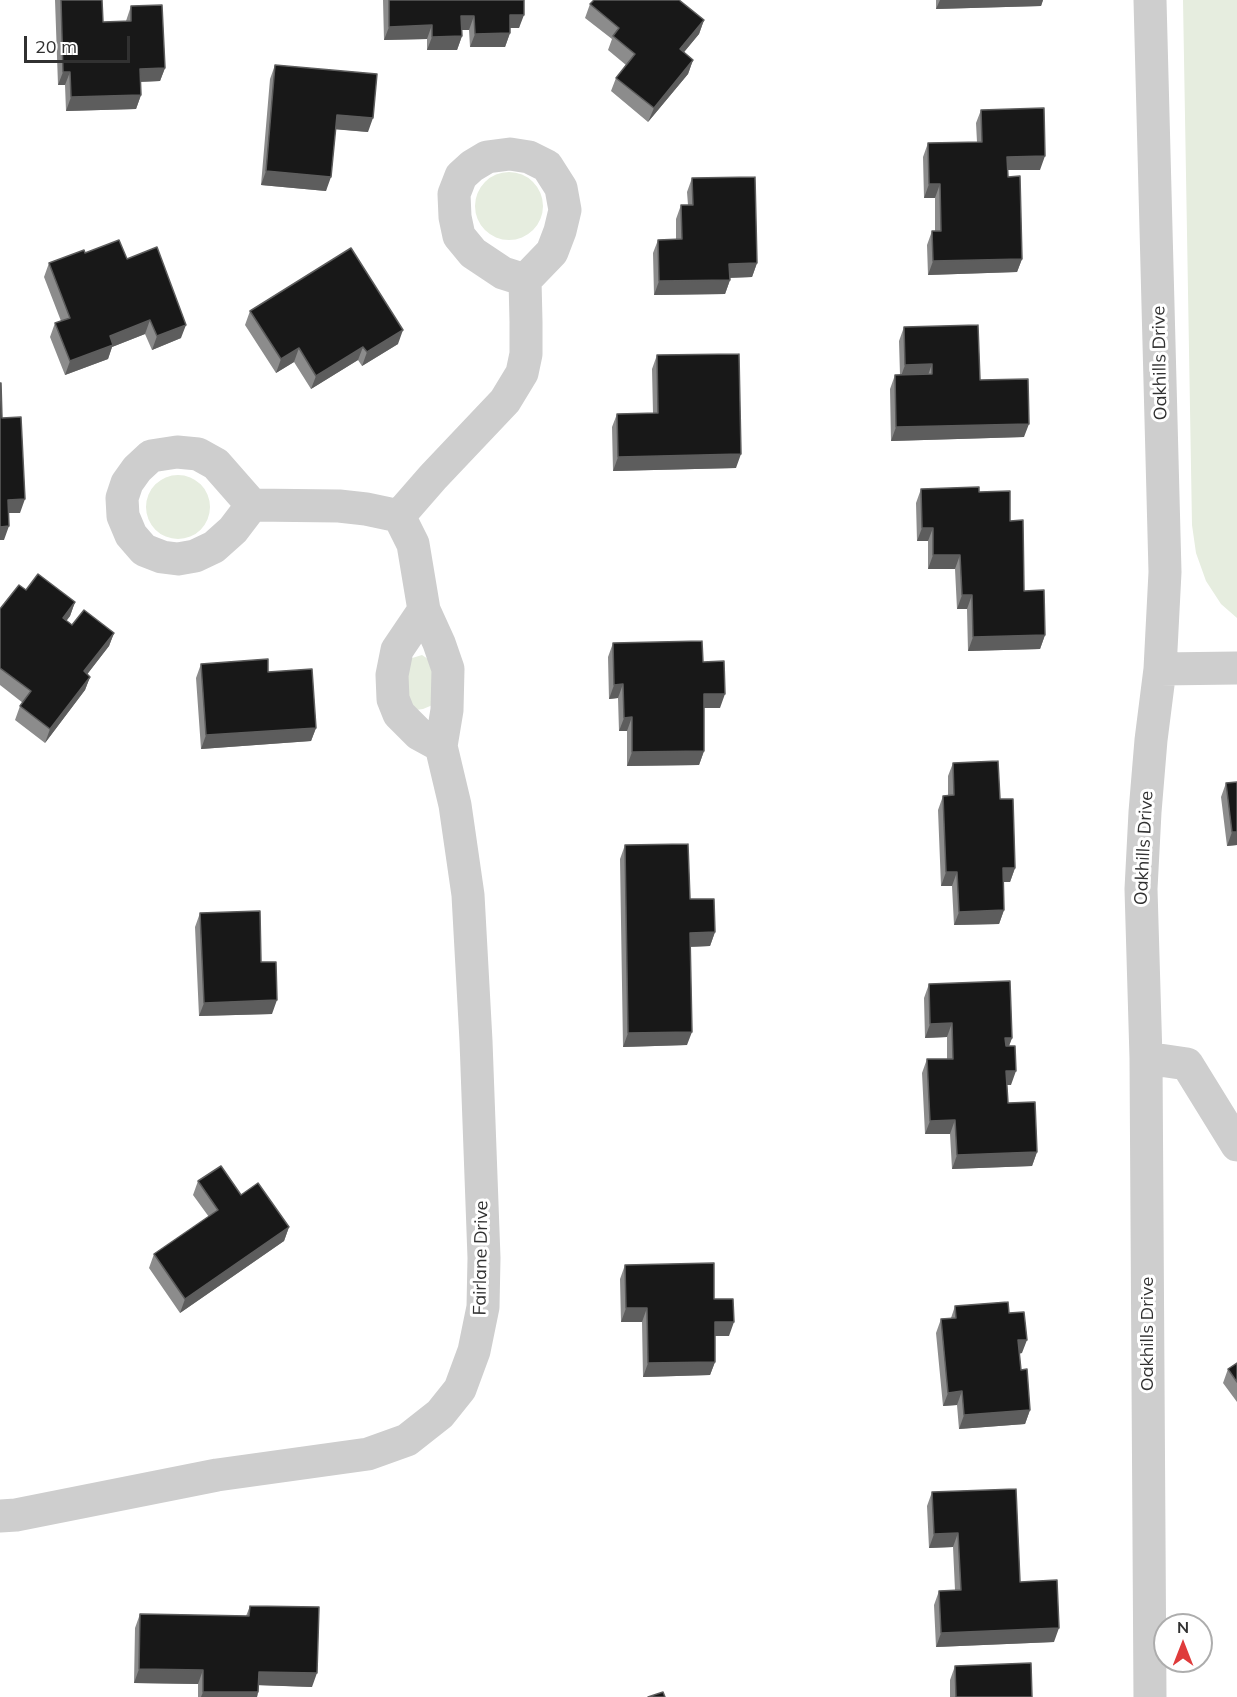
<!DOCTYPE html>
<style>
body{margin:0}
#map{position:relative;width:1237px;height:1697px;overflow:hidden;background:#fff;font-family:Mulish,sans-serif}
canvas{display:block}
.north{position:absolute;left:1153px;top:1613px;width:60px;height:60px;box-sizing:border-box;background:#fff;border:2px solid #adadad;border-radius:50%;rotate:0deg;font-size:16px;font-weight:700;line-height:24px;text-align:center;color:#313131}
.north::after{content:'';display:block;margin:auto;width:21px;height:27px;background:#df3b3b;clip-path:polygon(50% 0,100% 100%,50% 72%,0 100%)}
.scale{position:absolute;left:24px;top:36px;width:106px;height:27px;box-sizing:border-box;border:3px solid #313131;border-top:0;padding-left:8px;font-size:18px;line-height:21px;white-space:nowrap;color:#313131;-webkit-text-stroke:4px #fff;paint-order:stroke}
</style>
<div id="map">
<canvas width="1237" height="1697"></canvas>
<div class="north">N</div>
<div class="scale">20 m</div>
</div>
<script>
const c = document.querySelector('canvas').getContext('2d');
c.lineJoin = 'round';
function fillPath(path, color) { c.fillStyle = color; c.fill(path, 'evenodd'); }
const poly = rows => new Path2D(rows.map(r => 'M' + r).join(''));
function stroke(path, color, width, dash) { c.strokeStyle = color; c.lineWidth = width; c.lineCap = dash ? 'butt' : 'round'; c.setLineDash(dash || []); c.stroke(path); }
function label(font, color, halo, rows, align = 'center') {
  c.font = font + ' Mulish,sans-serif'; c.lineWidth = 6; c.setLineDash([]); c.textBaseline = 'middle'; c.strokeStyle = halo; c.fillStyle = color; for (const [text, x, y, turn = 0] of rows) {
    c.save(); c.translate(x, y); c.rotate((+turn || 0) * Math.PI / 180); c.textAlign = isNaN(turn) ? turn : align; if (halo) c.strokeText(text, 0, 0); c.fillText(text, 0, 0); c.restore();
  }
}
const green = poly([
 [1183,0,1237,0,1237,618,1221,604,1206,581,1196,553,1192,525],
 '475 206a34 34 0 1 1 68 0a34 34 0 1 1-68 0Z',
 '146 507a32 32 0 1 1 64 0a32 32 0 1 1-64 0Z',
 [422,655,428,659,432,665,435,704,423,709,416,710,408,706,402,668,409,659]
]);
const minor = poly([
 [252,505,233,530,214,547,195,556,178,559,162,557,144,550,131,535,123,516,122,498,127,483,137,469,151,456,177,452,198,454,216,464,252,505,339,506,366,509,399,516],
 [399,516,433,477,505,401,522,373,526,354,526,322,525,280,552,252,560,231,565,210,561,188,547,166,529,157,510,154,487,157,472,166,461,176,454,194,455,217,459,236,473,253,503,273,525,280],
 [399,516,413,544,424,610,439,643,448,669,447,710,441,746,419,734,399,714,393,699,392,675,397,650,424,610],
 [1160,669,1237,668],
 [1146,1058,1187,1064,1237,1145],
 [0,1516,16,1515,217,1475,368,1454,407,1440,440,1414,460,1389,474,1351,483,1307,484,1258,476,1041,468,895,455,805,441,746],
 [1150,1697,1146,1058,1141,889,1145,812,1151,740,1160,669,1165,572,1150,0]
]);
const wall = poly([
 [55,0,102,0,103,22,126,21,131,6,165,68,160,81,141,82,141,95,136,109,66,111,65,85,58,85],
 [383,0,524,0,519,28,510,28,510,33,505,47,470,47,469,30,462,30,462,36,457,50,427,50,427,39,384,40],
 [936,0,1043,0,1041,6,936,9],
 [590,4,704,20,699,34,684,52,693,60,688,74,648,122,611,91,616,78,626,65,608,50,612,39,585,18],
 [275,65,368,132,335,129,326,191,261,185,270,79],
 [981,110,1040,170,1008,170,1008,177,1022,259,1017,272,928,275,927,245,932,231,935,231,935,198,924,198,923,157,928,143,977,142,976,123],
 [692,178,757,263,752,277,730,278,730,280,725,294,654,295,653,253,658,240,676,239,676,219,681,205,688,205,687,192],
 [85,253,127,259,181,338,152,350,145,334,112,347,108,359,65,375,50,337,55,323,61,321,44,277,49,263],
 [250,311,398,344,362,366,358,360,311,389,294,362,276,373,245,325],
 [904,327,980,380,1024,437,891,441,890,389,895,375,900,375,899,341],
 [657,355,736,468,613,471,612,427,617,414,653,413,652,369],
 [921,489,979,492,1010,521,1024,591,1045,635,1040,649,968,651,967,609,957,609,955,569,928,569,928,541,917,541,916,503],
 [26,590,75,602,70,616,66,621,72,625,114,633,109,646,87,674,90,677,85,690,45,743,15,720,20,706,23,703,0,685,0,609],
 [613,643,703,662,720,708,704,708,704,751,699,765,627,766,627,731,619,731,618,698,609,699,608,657],
 [201,664,268,672,316,728,311,741,201,749,196,678],
 [953,763,1000,799,1015,868,1010,882,1003,882,1004,910,999,924,954,925,952,886,941,886,938,810,943,796,948,796,948,776],
 [1237,782,1237,845,1227,846,1221,797,1226,783],
 [625,845,690,899,715,932,710,946,690,947,687,1045,623,1047,620,859],
 [200,913,261,962,272,1014,199,1016,195,927],
 [929,984,1012,1038,1009,1046,1011,1085,1007,1085,1008,1103,1037,1152,1032,1166,952,1169,950,1134,925,1134,922,1073,927,1059,947,1059,947,1037,925,1038,924,998],
 [198,1181,241,1195,289,1227,284,1241,180,1313,149,1268,154,1254,209,1217,193,1195],
 [625,1265,714,1299,729,1336,715,1336,715,1362,710,1375,643,1377,642,1322,621,1322,620,1279],
 [955,1306,1009,1313,1022,1353,1019,1354,1021,1370,1030,1410,1025,1424,959,1429,957,1405,943,1406,936,1333,941,1319,951,1318],
 [1237,1363,1237,1402,1223,1383,1228,1369],
 [932,1492,1020,1582,1054,1642,936,1647,934,1605,939,1591,955,1590,953,1547,929,1548,927,1506],
 [250,1606,312,1687,259,1685,258,1692,257,1697,198,1697,198,1684,134,1683,135,1628,140,1614,246,1616],
 [955,1666,1032,1697,950,1697,950,1680]
]);
const shadedWall = poly([
 [940,0,1043,0,1041,6,936,9],
 [510,15,524,15,519,28,505,28],
 [461,16,474,16,469,30,456,30],
 [704,20,699,34,675,63,680,49],
 [432,25,427,39,384,40,389,27],
 [510,33,505,47,470,47,475,34],
 [462,36,457,50,427,50,432,37],
 [693,60,688,74,648,122,654,108],
 [165,68,160,81,135,82,140,69],
 [63,72,70,72,65,85,58,85],
 [141,95,136,109,66,111,71,97],
 [337,115,373,118,368,132,332,129],
 [1045,156,1040,170,1002,170,1007,157],
 [266,171,331,177,326,191,261,185],
 [929,184,940,184,935,198,924,198],
 [1022,259,1017,272,928,275,933,261],
 [757,263,752,277,724,278,729,264],
 [730,280,725,294,654,295,659,281],
 [150,320,145,334,112,347,108,359,65,375,70,361,110,336],
 [186,325,181,338,152,350,157,336],
 [403,330,398,344,362,366,367,352],
 [363,347,358,360,311,389,316,376],
 [299,348,294,362,276,373,281,359],
 [932,364,927,378,900,379,905,365],
 [1029,424,1024,437,891,441,896,427],
 [741,454,736,468,613,471,618,457],
 [25,499,20,513,3,513,8,500],
 [9,526,4,540,0,540,0,527],
 [922,528,933,528,928,541,917,541],
 [933,555,960,555,955,569,928,569],
 [962,595,972,595,967,609,957,609],
 [75,602,70,616,58,632,63,618],
 [114,633,109,646,79,685,84,671],
 [1045,635,1040,649,968,651,973,637],
 [90,677,85,690,45,743,50,729],
 [623,684,618,698,609,699,614,685],
 [704,694,725,694,720,708,699,708],
 [632,717,627,731,619,731,624,718],
 [316,728,311,741,201,749,206,735],
 [704,751,699,765,627,766,632,752],
 [1232,832,1237,832,1237,845,1227,846],
 [1003,868,1015,868,1010,882,998,882],
 [946,872,957,872,952,886,941,886],
 [1004,910,999,924,954,925,959,912],
 [715,932,710,946,685,947,690,933],
 [277,1000,272,1014,199,1016,204,1003],
 [952,1023,947,1037,925,1038,930,1024],
 [692,1032,687,1045,623,1047,628,1033],
 [1005,1038,1012,1038,1007,1051,1000,1051],
 [1006,1071,1016,1071,1011,1085,1001,1085],
 [955,1120,950,1134,925,1134,930,1121],
 [1037,1152,1032,1166,952,1169,957,1155],
 [289,1227,284,1241,180,1313,185,1299],
 [626,1308,647,1308,642,1322,621,1322],
 [715,1322,734,1322,729,1336,710,1336],
 [1018,1340,1027,1340,1022,1353,1013,1354],
 [715,1362,710,1375,643,1377,648,1363],
 [962,1391,957,1405,943,1406,948,1393],
 [1030,1410,1025,1424,959,1429,964,1415],
 [958,1533,953,1547,929,1548,934,1534],
 [1059,1628,1054,1642,936,1647,941,1633],
 [139,1669,203,1670,198,1684,134,1683],
 [259,1672,317,1673,312,1687,254,1685],
 [203,1692,258,1692,257,1697,201,1697]
]);
const building = poly([
 [61,0,102,0,103,22,131,21,131,6,162,5,165,68,140,69,141,95,71,97,70,72,63,72,61,0],
 [389,0,524,0,524,15,510,15,510,33,475,34,474,16,461,16,462,36,432,37,432,25,389,27,389,0],
 [594,0,679,0,704,20,680,49,693,60,654,108,616,78,635,54,613,36,619,28,590,4,594,0],
 [275,65,377,74,373,118,337,115,331,177,266,171,275,65],
 [1044,108,1045,156,1007,157,1008,177,1020,176,1022,259,933,261,932,231,941,231,940,184,929,184,928,143,982,142,981,110,1044,108],
 [755,177,757,263,729,264,730,280,659,281,658,240,682,239,681,205,693,205,692,178,755,177],
 [119,240,127,259,157,247,186,325,157,336,150,320,110,336,113,345,70,361,55,323,70,318,49,263,84,250,85,253,119,240],
 [351,248,403,330,367,352,363,347,316,376,299,348,281,359,250,311,351,248],
 [978,325,980,380,1028,379,1029,424,896,427,895,375,932,374,932,364,905,365,904,327,978,325],
 [739,354,741,454,618,457,617,414,658,413,657,355,739,354],
 [0,383,1,383,2,418,21,417,25,499,8,500,9,526,0,527,0,383],
 [979,487,979,492,1010,491,1010,521,1023,520,1024,591,1044,590,1045,635,973,637,972,595,962,595,960,555,933,555,933,528,922,528,921,489,979,487],
 [38,574,75,602,63,618,72,625,84,610,114,633,84,671,90,677,50,729,20,706,31,691,0,668,0,609,19,585,26,590,38,574],
 [702,641,703,662,724,661,725,694,704,694,704,751,632,752,632,717,624,718,623,684,614,685,613,643,702,641],
 [268,659,268,672,312,669,316,728,206,735,201,664,268,659],
 [998,761,1000,799,1013,799,1015,868,1003,868,1004,910,959,912,957,872,946,872,943,796,954,795,953,763,998,761],
 [1237,782,1237,832,1232,832,1226,783,1237,782],
 [688,844,690,899,714,899,715,932,690,933,692,1032,628,1033,625,845,688,844],
 [260,911,261,962,276,962,277,1000,204,1003,200,913,260,911],
 [1010,981,1012,1038,1005,1038,1006,1046,1015,1046,1016,1071,1006,1071,1008,1103,1035,1102,1037,1152,957,1155,955,1120,930,1121,927,1059,953,1059,952,1023,930,1024,929,984,1010,981],
 [221,1166,241,1195,258,1183,289,1227,185,1299,154,1254,218,1210,198,1181,221,1166],
 [714,1263,714,1299,733,1299,734,1322,715,1322,715,1362,648,1363,647,1308,626,1308,625,1265,714,1263],
 [1008,1302,1009,1313,1024,1312,1027,1340,1018,1340,1021,1370,1027,1369,1030,1410,964,1415,962,1391,948,1393,941,1319,956,1318,955,1306,1008,1302],
 [1237,1363,1237,1382,1228,1369,1237,1363],
 [1016,1489,1020,1582,1057,1580,1059,1628,941,1633,939,1591,961,1590,958,1533,934,1534,932,1492,1016,1489],
 [250,1606,319,1607,317,1673,259,1672,258,1692,203,1692,203,1670,139,1669,140,1614,249,1616,250,1606],
 [1031,1663,1032,1697,956,1697,955,1666,1031,1663],
 [663,1692,665,1697,648,1697,663,1692]
]);
const streetNames = [
 ["Oakhills Drive",1160,363,-91],
 ["Oakhills Drive",1144,848,-87],
 ["Fairlane Drive",481,1258,-89],
 ["Oakhills Drive",1148,1334,-90]
];
fillPath(green, '#e6eddf');
stroke(minor, '#cecece', 33);
fillPath(wall, '#8c8c8c');
fillPath(shadedWall, '#5d5d5d');
fillPath(building, '#181818');
stroke(building, '#5d5d5d', 1.5);
label('18px', '#313131', '#fff', streetNames);
</script>
